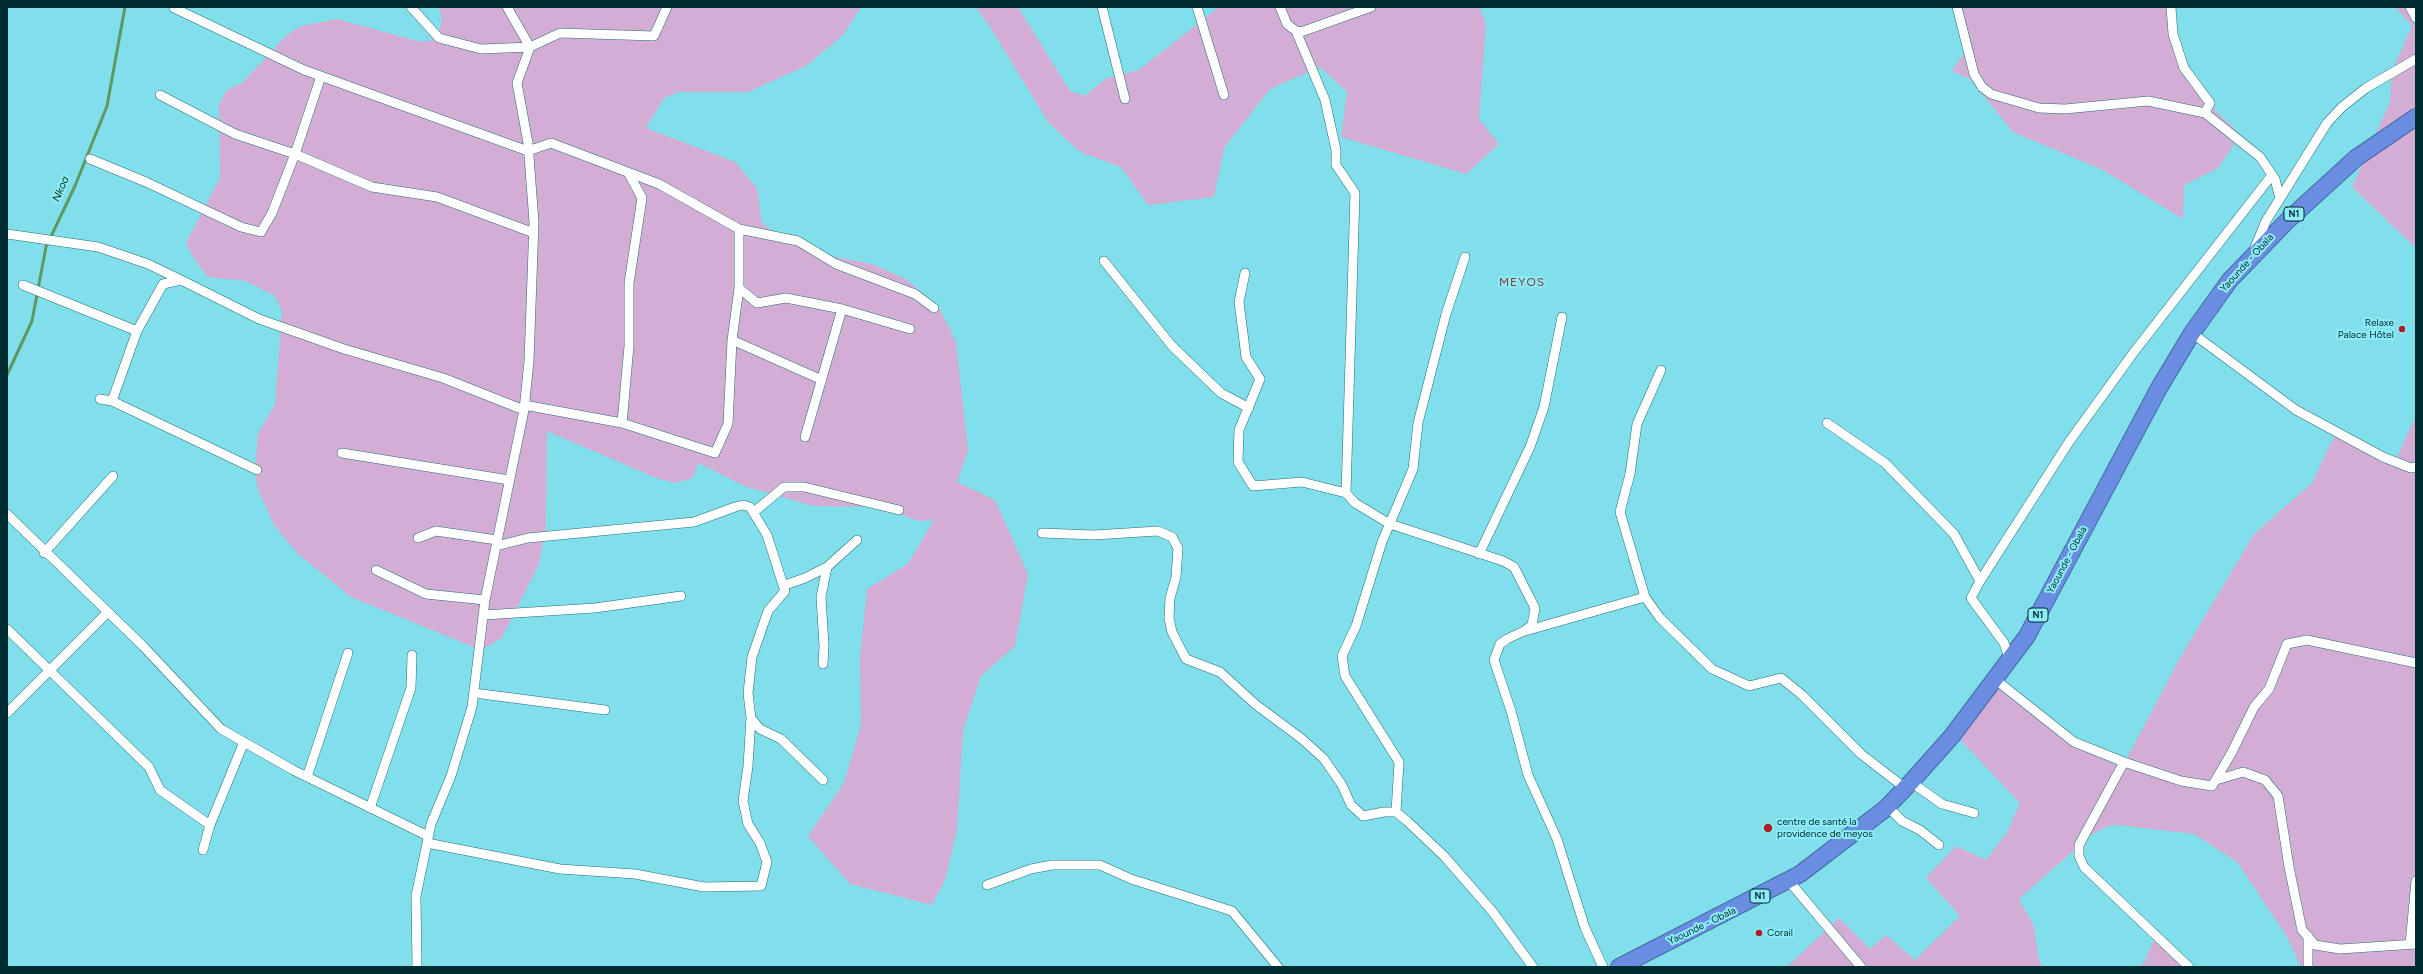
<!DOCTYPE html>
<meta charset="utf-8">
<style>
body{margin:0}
#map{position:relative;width:2423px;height:974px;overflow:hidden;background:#80dfeb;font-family:Figtree,sans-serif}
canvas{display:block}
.frame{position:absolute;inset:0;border:8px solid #012d32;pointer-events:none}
</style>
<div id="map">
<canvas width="2423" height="974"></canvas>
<div class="frame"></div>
</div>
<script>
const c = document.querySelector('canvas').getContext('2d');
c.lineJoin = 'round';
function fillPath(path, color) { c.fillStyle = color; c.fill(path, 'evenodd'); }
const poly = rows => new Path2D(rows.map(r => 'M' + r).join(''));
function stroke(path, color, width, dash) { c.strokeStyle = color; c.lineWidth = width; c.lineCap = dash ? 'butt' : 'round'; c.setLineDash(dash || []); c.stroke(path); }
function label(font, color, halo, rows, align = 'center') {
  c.font = font + ' Figtree,sans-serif'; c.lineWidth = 4; c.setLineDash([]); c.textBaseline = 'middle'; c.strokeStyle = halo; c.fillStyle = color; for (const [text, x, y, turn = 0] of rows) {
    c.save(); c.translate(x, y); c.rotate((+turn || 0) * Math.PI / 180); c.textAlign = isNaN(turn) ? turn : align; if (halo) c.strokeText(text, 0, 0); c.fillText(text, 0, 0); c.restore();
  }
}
const green = poly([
 [439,7,861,7,843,35,806,66,748,92,679,92,664,98,646,128,735,162,757,188,762,223,775,233,809,252,872,264,906,279,939,307,956,342,968,451,957,482,995,500,1028,574,1015,646,981,676,963,731,957,830,945,880,932,905,850,884,808,836,844,783,861,725,860,658,867,589,908,564,934,520,918,521,883,507,813,506,744,486,699,463,692,478,676,483,659,479,547,431,546,526,539,564,502,638,481,650,351,597,298,554,274,525,257,487,255,469,258,433,275,405,282,311,275,296,246,281,208,277,195,260,186,243,220,178,219,105,227,90,242,83,287,35,301,26,337,19,421,42,437,39,442,21],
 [976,7,1018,7,1070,91,1085,96,1107,78,1139,70,1219,7,1480,7,1486,24,1479,119,1499,144,1466,174,1341,137,1347,92,1320,67,1270,89,1224,148,1214,197,1148,205,1121,167,1080,152,1048,122,992,30],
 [1960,7,2174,7,2173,32,2184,67,2210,105,2238,132,2233,146,2218,168,2184,185,2183,219,2101,169,2013,132,1970,79,1952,71,1968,47],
 [2395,7,2416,7,2416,248,2352,187,2390,102,2392,71,2412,26],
 [2416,415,2416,967,2301,967,2286,935,2237,862,2194,834,2118,825,2108,826,2091,835,2019,899,2034,926,2038,956,2042,967,1787,967,1839,918,1870,949,1886,935,1915,960,1960,916,1926,878,1956,846,1986,860,2007,833,2020,803,1953,732,1994,683,2074,742,2126,760,2180,658,2254,534,2312,483,2336,433,2395,462],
 [2160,938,2187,967,2140,967,2145,961,2152,943]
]);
const stream = poly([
 [7,375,32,321,46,247,75,186,107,106,125,7]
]);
const street = poly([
 [411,7,439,38,481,49,530,47,560,33,654,36,667,7],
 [1102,7,1125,99],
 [1197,7,1224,95],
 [1280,7,1287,24,1296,31,1301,32,1371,7],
 [1957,7,1974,74,1982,87,1991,94,2039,108,2065,109,2148,101,2205,113,2260,157,2275,179,2280,199],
 [2171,7,2173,34,2184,68,2210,103,2205,113],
 [2410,7,2416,18],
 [174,8,304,70,528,151,551,143,659,184,739,229,739,288,732,340,728,424,715,453,622,423,524,405],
 [1296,31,1325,100,1336,150,1336,165,1355,193,1346,493,1355,503,1390,524,1503,561,1514,567,1535,608,1532,625,1524,631,1507,639,1500,644,1494,660,1511,711,1528,775,1557,839,1585,928,1603,967],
 [160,95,235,134,295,154,372,187,437,197,534,233],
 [90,159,146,182,241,227,261,232,272,213,295,154,321,76],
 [739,229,798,241,836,264,915,294,934,308],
 [7,234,98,247,148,264,181,280],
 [2254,250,2266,221,2327,123,2342,107,2366,88,2416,59],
 [1104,261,1172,346,1221,393,1249,408],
 [1245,273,1239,302,1246,357,1260,379,1239,430,1238,462,1253,486,1302,482,1346,493],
 [23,285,137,331],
 [739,288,757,303,786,298,842,309,910,329],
 [2192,333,2296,410,2383,457,2411,468,2416,467],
 [732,340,822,380],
 [1661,370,1637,424,1630,474,1620,512,1645,597,1660,618,1712,669,1749,686,1781,678,1802,695,1861,754,1905,788],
 [100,399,112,401,257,470],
 [112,401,137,331,163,284,181,280,259,319,344,349,443,378,524,410],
 [622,423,629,346,629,283,642,198,628,172],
 [1827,423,1885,463,1954,534,1980,581,1971,598,2004,643,2010,661],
 [805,437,842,309],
 [342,453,509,480],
 [754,512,784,487,804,487,899,510],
 [7,514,143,646,221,729,293,770,428,836],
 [1042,533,1094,535,1158,531,1172,537,1178,548,1176,577,1170,598,1169,618,1172,632,1186,659,1220,672,1255,704,1302,739,1324,759,1342,785,1351,805,1363,816,1384,812,1396,812,1407,821,1444,856,1492,911,1533,967],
 [418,538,436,531,497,540],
 [496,546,528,538,694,522,735,507,743,505,750,507,767,535,785,591,768,611,752,657,748,693,751,718,760,729,781,739,823,780],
 [44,553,113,476],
 [1479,554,1530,447,1544,407,1562,317],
 [376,570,426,594,485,600],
 [1980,581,2069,442,2134,352,2272,175],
 [785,585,805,578,827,567,857,540],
 [484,615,595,608,681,596],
 [7,629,149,767,160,790,210,825],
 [1525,631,1645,597],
 [823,664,824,646,821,597,827,567],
 [1996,680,2074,742,2124,762,2181,781,2212,786,2232,752,2254,707,2269,689,2287,644,2307,640,2416,663],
 [474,693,605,710],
 [7,713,107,613],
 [2124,762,2079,845,2079,856,2084,867,2189,967],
 [307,777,348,653],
 [2216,780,2243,772,2265,780,2278,796,2289,867,2302,930,2315,945,2340,949,2416,944],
 [1911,782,1942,804,1974,813],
 [1888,807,1902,821,1920,830,1939,845],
 [370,808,411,688,412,655],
 [1396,812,1399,762,1345,676,1342,656,1356,626,1382,542,1413,469,1418,423,1446,314,1465,257],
 [427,843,560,869,635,874,704,887,761,886,767,862,760,843,748,824,743,801,748,766,751,718],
 [203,850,210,825,244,742],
 [1789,881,1861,967],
 [987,885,1031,869,1052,865,1100,865,1131,879,1232,911,1278,967],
 [2308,936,2308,967],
 [2410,944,2416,881],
 [417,967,416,896,431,824,451,776,472,707,485,600,524,410,529,361,534,222,528,143,517,83,530,47,507,7]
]);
const highway = poly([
 [1619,967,1800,874,1885,809,1911,782,1952,736,2027,636,2159,388,2192,333,2230,280,2288,220,2356,158,2416,117]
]);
const markers = [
 [2402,329,4,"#af1e22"],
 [1768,828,5,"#af1e22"],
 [1759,933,4,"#af1e22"]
];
const shields = [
 [2294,214,20],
 [2038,615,20],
 [1760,896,20]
];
const shieldNames = [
 ["N1",2294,214],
 ["N1",2038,615],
 ["N1",1760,896]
];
const streetNames = [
 ["Yaounde - Obala",2247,263,-48],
 ["Yaounde - Obala",2067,560,-62],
 ["Yaounde - Obala",1702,926,-26]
];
const poiNames = [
 ["Relaxe",2394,323,"right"],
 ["Palace Hôtel",2394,335,"right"],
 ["centre de santé la",1777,822],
 ["providence de meyos",1777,834],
 ["Corail",1767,933]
];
const waterNames = [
 ["Nkoa",61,189,-67]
];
const quarterNames = [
 ["MEYOS",1522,282]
];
fillPath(green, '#d4add5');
stroke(stream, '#5e9862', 3);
stroke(street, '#206d76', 10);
stroke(highway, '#456ba4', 18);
stroke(street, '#fff', 9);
stroke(highway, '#6a8de1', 16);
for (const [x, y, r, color] of markers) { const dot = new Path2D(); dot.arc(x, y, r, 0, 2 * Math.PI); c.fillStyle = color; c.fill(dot); stroke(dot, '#8decf8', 1.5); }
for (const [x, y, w] of shields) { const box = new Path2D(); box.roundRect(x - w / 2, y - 7, w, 14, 3); c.fillStyle = '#8decf8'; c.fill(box); stroke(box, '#012d32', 1); }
label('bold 9px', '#012d32', null, shieldNames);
label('10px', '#012d32', '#8decf8', streetNames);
label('10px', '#012d32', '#8decf8', poiNames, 'left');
label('italic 11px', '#083510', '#8decf8', waterNames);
c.letterSpacing = '1px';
label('12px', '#833b36', '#8decf8', quarterNames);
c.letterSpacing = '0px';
</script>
